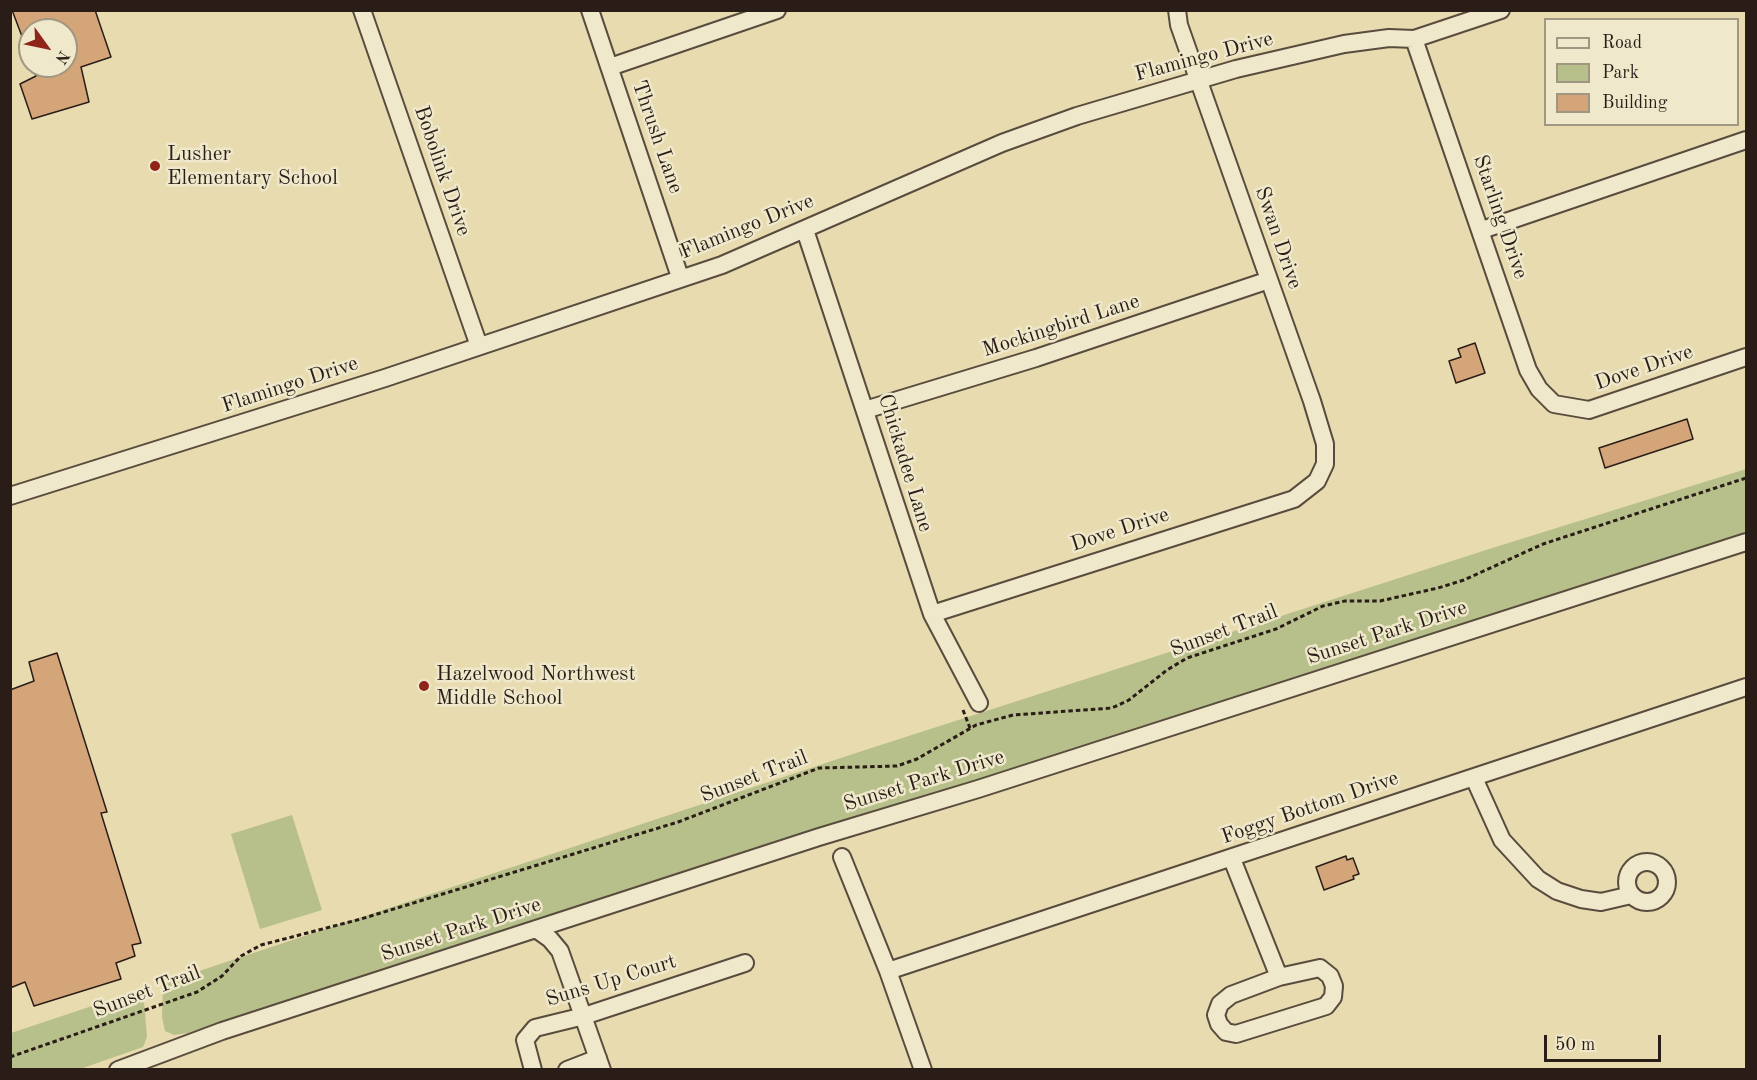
<!DOCTYPE html>
<style>
body{margin:0}
#map{position:relative;width:1757px;height:1080px;overflow:hidden;background:#e7dbaf;font-family:"Old Standard TT",serif}
canvas{display:block}
.frame{position:absolute;inset:0;border:12px solid #2a1d18;pointer-events:none}
.legend{position:absolute;left:1544px;top:18px;width:195px;height:108px;box-sizing:border-box;background:#efe8cb;border:2px solid #a09783;margin:0;padding:8px 10px;list-style:none;font-size:18px;color:#2a1d18}
.legend li{display:flex;align-items:center;gap:12px;height:30px}
.legend b{width:30px;border:2px solid #a09783}
.north{position:absolute;left:18px;top:18px;width:60px;height:60px;box-sizing:border-box;background:#efe8cb;border:2px solid #a09783;border-radius:50%;rotate:123deg;font-size:16px;font-weight:700;line-height:24px;text-align:center;color:#2a1d18}
.north::after{content:'';display:block;margin:auto;width:21px;height:27px;background:#8f2418;clip-path:polygon(50% 0,100% 100%,50% 72%,0 100%)}
.scale{position:absolute;left:1544px;top:1035px;width:117px;height:27px;box-sizing:border-box;border:3px solid #2a1d18;border-top:0;padding-left:8px;font-size:18px;line-height:21px;white-space:nowrap;color:#2a1d18;-webkit-text-stroke:4px #efe8cb;paint-order:stroke}
</style>
<div id="map">
<canvas width="1757" height="1080"></canvas>
<div class="frame"></div>
<ul class="legend">
<li><b style="height:8px;background:#efe8cb"></b>Road</li>
<li><b style="height:16px;background:#b7c08a"></b>Park</li>
<li><b style="height:16px;background:#d5a57a"></b>Building</li>
</ul>
<div class="north">N</div>
<div class="scale">50 m</div>
</div>
<script>
const c = document.querySelector('canvas').getContext('2d');
c.lineJoin = 'round';
function fillPath(path, color) { c.fillStyle = color; c.fill(path, 'evenodd'); }
const poly = rows => new Path2D(rows.map(r => 'M' + r).join(''));
function stroke(path, color, width, dash) { c.strokeStyle = color; c.lineWidth = width; c.lineCap = dash ? 'butt' : 'round'; c.setLineDash(dash || []); c.stroke(path); }
function label(font, color, halo, rows, align = 'center') {
  c.font = font + ' "Old Standard TT",serif'; c.lineWidth = 5; c.setLineDash([]); c.textBaseline = 'middle'; c.strokeStyle = halo; c.fillStyle = color; for (const [text, x, y, turn = 0] of rows) {
    c.save(); c.translate(x, y); c.rotate((+turn || 0) * Math.PI / 180); c.textAlign = isNaN(turn) ? turn : align; if (halo) c.strokeText(text, 0, 0); c.fillText(text, 0, 0); c.restore();
  }
}
const green = poly([
 [1746,469,1746,535,188,1033,174,1035,165,1031,162,1017,163,983,859,752,1486,550],
 [292,815,322,910,260,929,231,834],
 [143,989,147,1037,143,1047,80,1069,11,1069,11,1033]
]);
const building = poly([
 [12,10,95,10,111,57,81,67,89,102,32,119,20,84,36,76,33,66,66,66,66,30,30,30,29,55,12,10],
 [1475,343,1485,373,1456,383,1449,361,1461,357,1458,349,1475,343],
 [1687,419,1693,439,1605,468,1599,448,1687,419],
 [57,653,107,812,101,813,141,943,132,945,135,956,116,963,121,979,34,1006,25,982,10,988,10,690,34,681,29,662,57,653],
 [1346,856,1347,860,1353,858,1359,874,1353,876,1354,879,1324,890,1316,867,1346,856]
]);
const path = poly([
 [963,710,970,728],
 [10,1057,197,992,222,976,241,956,261,945,361,919,678,822,819,768,897,766,917,759,976,725,1013,715,1112,708,1129,700,1167,670,1187,658,1276,629,1323,606,1345,601,1380,601,1438,588,1464,580,1543,544,1746,478]
]);
const street = poly([
 [362,10,479,346],
 [590,10,680,277],
 [1414,39,1528,370,1539,389,1554,404,1589,410,1746,357],
 [610,67,777,10],
 [805,230,932,614,979,703],
 [1482,230,1746,140],
 [865,410,1036,358,1269,280],
 [10,496,385,378,722,265,1002,143,1077,116,1236,69,1344,44,1389,38,1414,39,1501,10],
 [932,614,1294,499,1317,481,1325,464,1325,444,1312,401,1179,25,1177,10],
 [1474,778,1502,840,1538,879,1557,891,1581,899,1601,902,1631,895],
 [842,857,888,971,923,1070],
 [1232,859,1279,977],
 '1627 882a20 20 0 1 1 40 0a20 20 0 1 1-40 0Z',
 [536,929,550,939,560,951,602,1070],
 [1320,968,1330,976,1334,986,1333,997,1326,1006,1236,1034,1226,1032,1219,1024,1216,1015,1220,1004,1231,995,1279,977,1320,968],
 [888,971,1746,687],
 [118,1070,222,1031,819,837,978,789,1746,542],
 [533,1070,525,1040,535,1028,584,1016,745,963],
 [567,1070,598,1058]
]);
const markers = [
 [155,166,6,"#8f2418"],
 [424,686,6,"#8f2418"]
];
const streetNames = [
 ["Flamingo Drive",1204,57,-15],
 ["Thrush Lane",657,137,71],
 ["Bobolink Drive",442,171,71],
 ["Starling Drive",1500,217,71],
 ["Flamingo Drive",747,227,-22],
 ["Swan Drive",1278,238,71],
 ["Mockingbird Lane",1061,326,-18],
 ["Dove Drive",1644,368,-19],
 ["Flamingo Drive",290,385,-18],
 ["Chickadee Lane",905,463,73],
 ["Dove Drive",1120,530,-18],
 ["Sunset Trail",1224,631,-21],
 ["Sunset Park Drive",1387,633,-18],
 ["Sunset Trail",754,777,-21],
 ["Sunset Park Drive",924,781,-17],
 ["Foggy Bottom Drive",1310,808,-19],
 ["Sunset Park Drive",461,930,-18],
 ["Suns Up Court",611,981,-17],
 ["Sunset Trail",147,992,-21]
];
const poiNames = [
 ["Lusher",167,154],
 ["Elementary School",167,178],
 ["Hazelwood Northwest",436,674],
 ["Middle School",436,698]
];
fillPath(green, '#b7c08a');
fillPath(building, '#d5a57a');
stroke(building, '#2a1d18', 1.5);
stroke(street, '#594c3e', 20);
stroke(path, '#2a1d18', 3, [4.5, 3]);
stroke(street, '#efe8cb', 16);
for (const [x, y, r, color] of markers) { const dot = new Path2D(); dot.arc(x, y, r, 0, 2 * Math.PI); c.fillStyle = color; c.fill(dot); stroke(dot, '#efe8cb', 2); }
label('21px', '#2a1d18', '#efe8cb', streetNames);
label('21px', '#2a1d18', '#efe8cb', poiNames, 'left');
</script>
